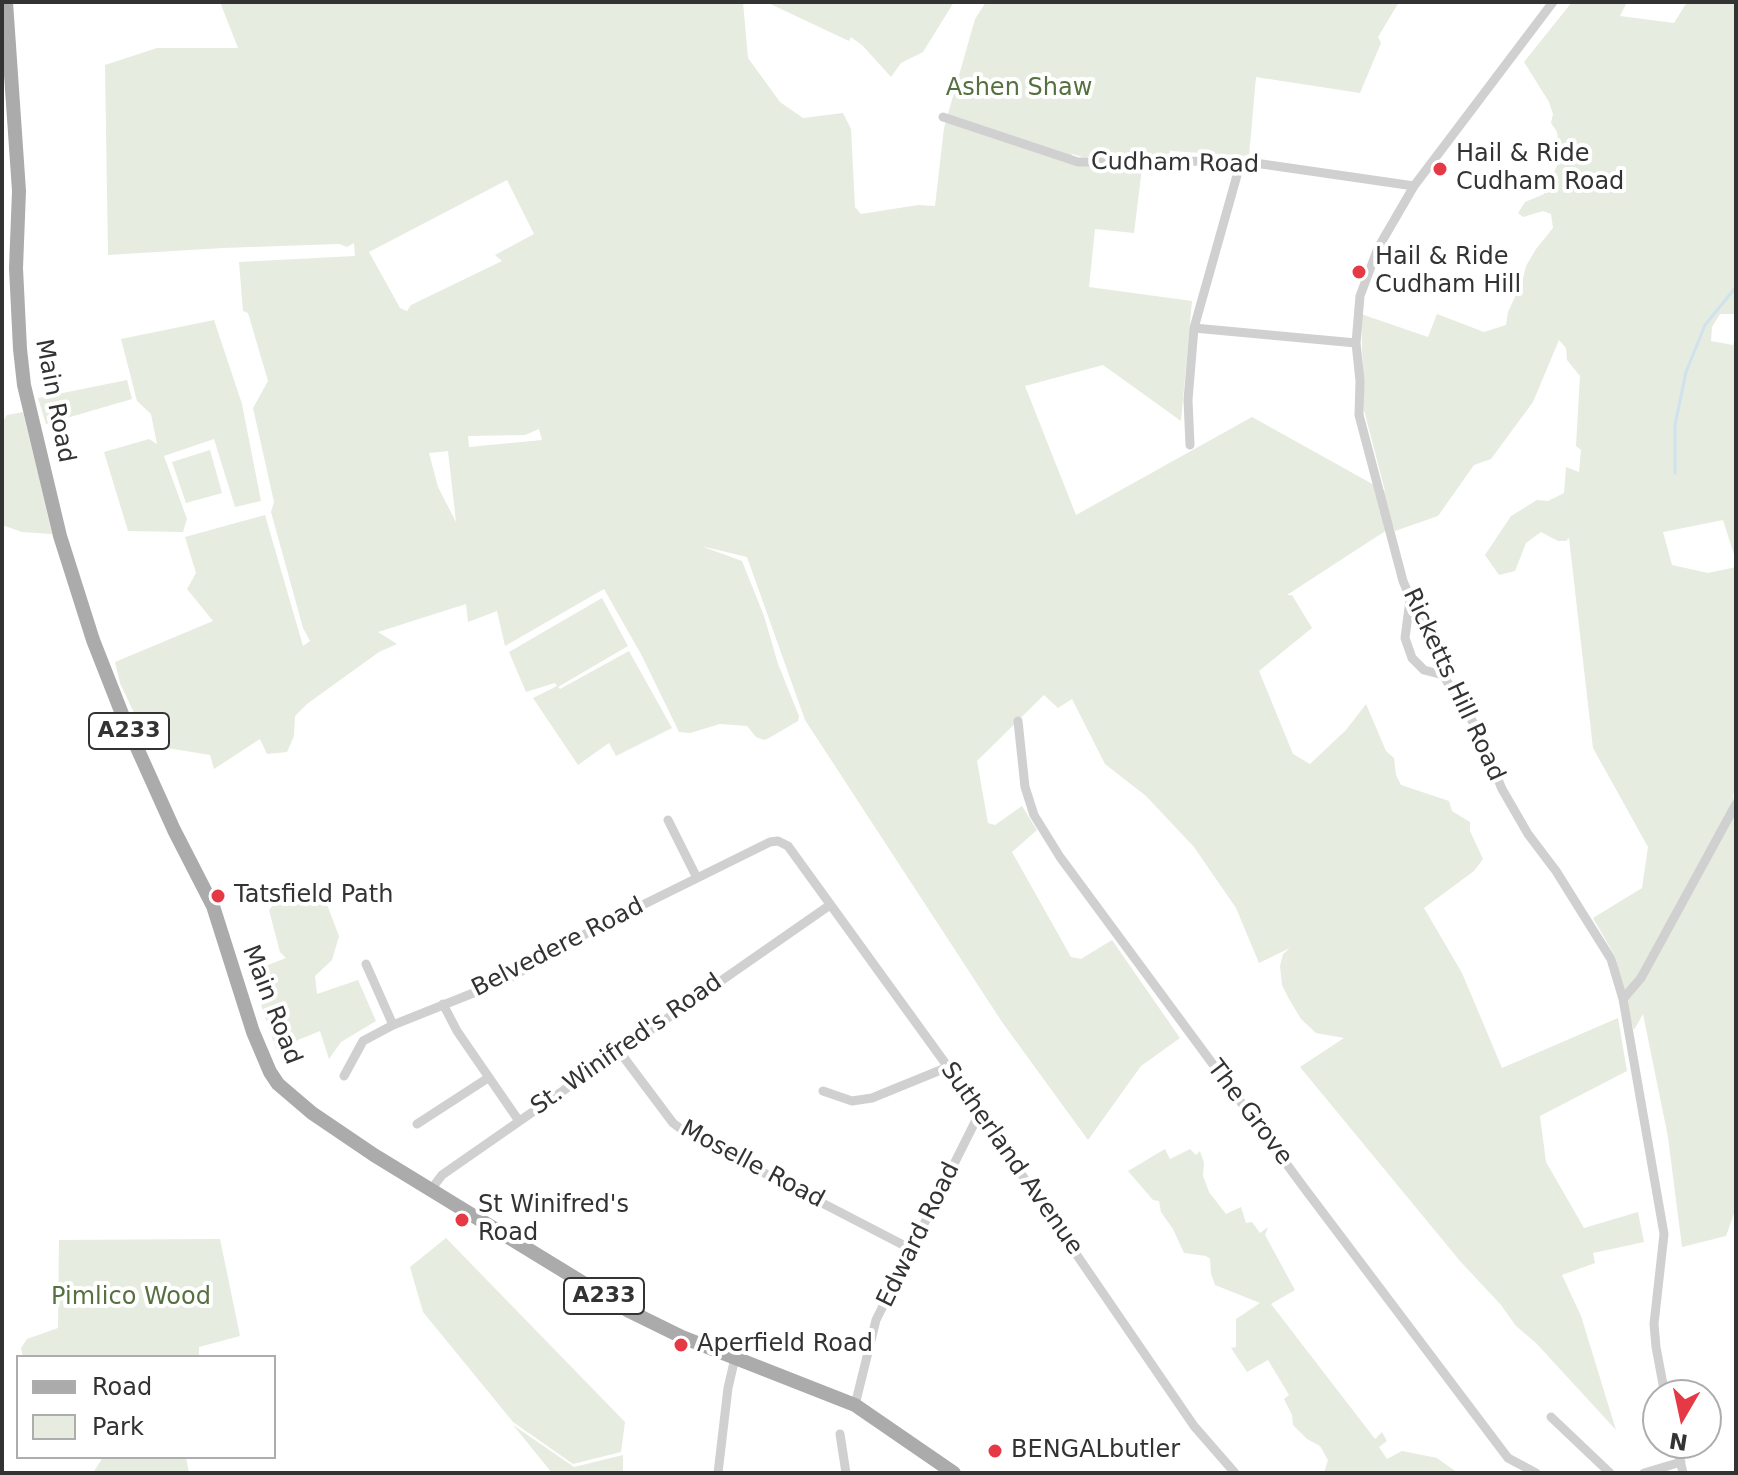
<!DOCTYPE html>
<style>
body{margin:0}
#map{position:relative;width:1738px;height:1475px;overflow:hidden;background:#fff;font-family:"DejaVu Sans",sans-serif}
canvas{display:block}
.frame{position:absolute;inset:0;border:4px solid #333;pointer-events:none}
.legend{position:absolute;left:16px;top:1355px;width:260px;height:104px;box-sizing:border-box;background:#fff;border:2px solid #adadad;margin:0;padding:10px 14px;list-style:none;font-size:24px;color:#333}
.legend li{display:flex;align-items:center;gap:16px;height:40px}
.legend b{width:40px;border:2px solid #adadad}
.north{position:absolute;left:1642px;top:1379px;width:80px;height:80px;box-sizing:border-box;background:#fff;border:2px solid #adadad;border-radius:50%;rotate:189deg;font-size:22px;font-weight:700;line-height:32px;text-align:center;color:#333}
.north::after{content:'';display:block;margin:auto;width:28px;height:36px;background:#e63946;clip-path:polygon(50% 0,100% 100%,50% 72%,0 100%)}
</style>
<div id="map">
<canvas width="1738" height="1475"></canvas>
<div class="frame"></div>
<ul class="legend">
<li><b style="height:10px;background:#ababab"></b>Road</li>
<li><b style="height:22px;background:#e6ecdf"></b>Park</li>
</ul>
<div class="north">N</div>
</div>
<script>
const c = document.querySelector('canvas').getContext('2d');
c.lineJoin = 'round';
function fillPath(path, color) { c.fillStyle = color; c.fill(path, 'evenodd'); }
const poly = rows => new Path2D(rows.map(r => 'M' + r).join(''));
function stroke(path, color, width, dash) { c.strokeStyle = color; c.lineWidth = width; c.lineCap = dash ? 'butt' : 'round'; c.setLineDash(dash || []); c.stroke(path); }
function label(font, color, halo, rows, align = 'center') {
  c.font = font + ' "DejaVu Sans",sans-serif'; c.lineWidth = 8; c.setLineDash([]); c.textBaseline = 'middle'; c.strokeStyle = halo; c.fillStyle = color; for (const [text, x, y, turn = 0] of rows) {
    c.save(); c.translate(x, y); c.rotate((+turn || 0) * Math.PI / 180); c.textAlign = isNaN(turn) ? turn : align; if (halo) c.strokeText(text, 0, 0); c.fillText(text, 0, 0); c.restore();
  }
}
const green = poly([
 [220,2,743,2,748,58,780,102,803,118,843,113,851,129,855,207,861,214,918,205,935,206,944,128,975,19,986,2,1399,2,1378,37,1381,43,1360,93,1256,77,1249,156,1170,151,1170,156,1082,157,1072,154,1070,163,1079,165,1142,168,1134,233,1095,229,1089,287,1192,301,1181,421,1103,365,1025,386,1076,515,1252,417,1385,491,1364,410,1361,314,1428,337,1437,314,1484,332,1506,325,1508,312,1522,282,1526,266,1536,249,1553,228,1551,214,1543,211,1523,217,1518,213,1525,202,1544,194,1560,159,1557,132,1551,123,1553,114,1549,102,1524,62,1572,2,1627,2,1620,16,1674,23,1687,2,1736,2,1736,314,1720,314,1712,327,1711,341,1733,345,1736,333,1736,561,1723,520,1663,532,1672,565,1708,573,1736,567,1736,789,1733,795,1736,808,1736,1208,1726,1236,1682,1247,1668,1137,1643,1014,1634,1030,1622,994,1616,958,1593,918,1642,888,1648,847,1593,748,1569,538,1566,541,1558,541,1541,532,1526,543,1515,571,1499,575,1485,555,1511,516,1537,500,1548,501,1564,493,1566,467,1579,472,1581,450,1576,446,1580,376,1567,360,1566,348,1559,340,1533,402,1491,459,1474,465,1438,516,1395,531,1393,526,1287,595,1292,595,1312,628,1259,671,1293,754,1310,764,1346,730,1366,704,1386,751,1394,758,1396,775,1401,785,1449,801,1452,811,1470,822,1470,831,1483,859,1474,871,1424,908,1462,973,1502,1068,1618,1018,1627,1071,1540,1116,1546,1162,1584,1228,1638,1212,1644,1242,1593,1253,1595,1263,1562,1275,1581,1316,1616,1430,1536,1343,1516,1326,1501,1305,1460,1261,1300,1067,1344,1038,1316,1033,1301,1019,1289,999,1282,985,1280,966,1283,954,1290,948,1259,963,1236,908,1194,847,1146,796,1105,764,1072,699,1058,708,1044,695,977,761,988,823,995,825,1022,806,1037,830,1012,852,1071,957,1081,959,1112,940,1180,1038,1141,1066,1088,1140,1002,1022,805,720,747,557,701,546,742,561,764,616,778,664,799,716,798,721,769,738,764,740,756,737,747,726,720,724,690,733,679,732,642,656,604,589,505,646,497,611,468,622,466,604,378,632,397,644,379,652,307,704,295,716,294,736,287,752,267,754,260,739,214,769,210,755,149,745,120,683,115,662,213,621,187,589,196,573,185,537,265,515,303,646,310,641,303,628,271,512,274,502,253,408,268,381,248,313,243,311,239,262,355,256,354,243,347,247,339,244,223,248,108,255,105,65,157,48,238,48],
 [507,180,534,234,495,255,502,261,411,305,407,311,400,308,369,252],
 [539,429,542,440,469,447,468,436,525,435],
 [448,451,456,522,438,487,429,453],
 [766,2,954,2,923,52,901,63,891,77,863,46,851,37,849,41],
 [214,320,242,404,261,501,235,507,214,439,164,456,187,519,183,532,128,531,104,452,149,439,157,444,151,414,137,401,121,339],
 [127,380,132,399,46,424,38,398],
 [23,412,38,474,52,534,22,532,2,525,2,423,7,415],
 [210,450,222,493,186,503,172,462],
 [602,598,628,646,558,687,560,689,629,651,672,728,616,756,609,743,578,765,533,698,557,686,555,683,526,692,509,652],
 [323,894,339,936,332,960,315,976,317,994,358,980,376,1021,341,1042,329,1059,320,1031,276,1049,250,972,286,958,280,952,269,910,277,900],
 [1165,1149,1170,1159,1190,1149,1196,1155,1200,1151,1204,1163,1203,1176,1209,1192,1226,1214,1241,1207,1246,1223,1252,1222,1260,1233,1268,1227,1265,1235,1295,1290,1271,1304,1375,1439,1382,1432,1387,1441,1379,1447,1387,1459,1402,1451,1437,1458,1458,1473,1324,1473,1328,1460,1320,1446,1307,1439,1293,1425,1292,1415,1284,1399,1289,1395,1268,1360,1247,1372,1231,1348,1236,1347,1236,1319,1260,1303,1215,1285,1211,1274,1210,1259,1206,1256,1184,1253,1173,1229,1161,1212,1159,1201,1153,1200,1128,1171],
 [446,1238,625,1422,621,1452,573,1464,513,1422,423,1312,410,1267],
 [220,1239,240,1336,199,1347,199,1357,23,1357,21,1348,27,1339,58,1328,59,1240],
 [513,1425,574,1467,623,1455,623,1473,552,1473],
 [103,1457,186,1457,189,1473,93,1473]
]);
const stream = poly([
 [1675,473,1675,425,1686,372,1705,325,1736,287]
]);
const minor = poly([
 [1553,2,1414,186,1378,248,1360,296,1356,343,1360,381,1359,415,1403,581,1443,675,1476,727,1502,789,1528,834,1556,871,1611,959,1623,999,1664,1234,1654,1324,1656,1347,1665,1395],
 [943,117,1078,162,1241,161,1414,186],
 [1194,328,1356,343],
 [1190,445,1188,400,1194,328,1241,161],
 [1410,600,1405,638,1412,658,1424,670,1443,675],
 [1018,721,1025,787,1034,815,1060,857,1305,1189,1508,1458,1536,1473],
 [668,820,697,878],
 [366,964,393,1025],
 [1623,999,1641,978,1736,804],
 [443,1004,457,1031,519,1121],
 [619,1051,673,1123,685,1132,911,1249],
 [344,1076,363,1041,393,1025,506,980,594,929,770,842,778,841,788,846,948,1067,1194,1426,1235,1473],
 [823,1091,852,1101,872,1098,948,1067],
 [417,1124,488,1078],
 [430,1191,442,1175,830,905],
 [855,1405,876,1320,979,1114],
 [1551,1417,1610,1473],
 [840,1434,846,1473],
 [1676,1443,1683,1473],
 [718,1473,728,1388,735,1358],
 [1644,1473,1681,1462]
]);
const primary = poly([
 [6,2,19,191,16,268,20,349,24,385,60,536,93,640,124,719,174,830,213,906,253,1032,270,1072,278,1084,312,1113,374,1155,629,1311,682,1337,855,1405,954,1473]
]);
const markers = [
 [1440,169,8,"#e63946"],
 [1359,272,8,"#e63946"],
 [218,896,8,"#e63946"],
 [462,1220,8,"#e63946"],
 [681,1345,8,"#e63946"],
 [995,1451,8,"#e63946"]
];
const shields = [
 [129,731,80],
 [604,1296,80]
];
const shieldNames = [
 ["A233",129,731],
 ["A233",604,1296]
];
const parkNames = [
 ["Ashen Shaw",1019,89],
 ["Pimlico Wood",131,1298]
];
const poiNames = [
 ["Hail & Ride",1456,155],
 ["Cudham Road",1456,183],
 ["Hail & Ride",1375,258],
 ["Cudham Hill",1375,286],
 ["Tatsfield Path",234,896],
 ["St Winifred's",478,1206],
 ["Road",478,1234],
 ["Aperfield Road",697,1345],
 ["BENGALbutler",1011,1451]
];
const streetNames = [
 ["Cudham Road",1175,164,1],
 ["Main Road",54,401,79],
 ["Ricketts Hill Road",1453,685,65],
 ["Belvedere Road",558,948,-27],
 ["Main Road",271,1005,69],
 ["St. Winifred's Road",627,1045,-35],
 ["The Grove",1249,1113,53],
 ["Sutherland Avenue",1011,1159,55],
 ["Moselle Road",752,1165,28],
 ["Edward Road",919,1235,-64]
];
fillPath(green, '#e6ecdf');
stroke(stream, '#cfe2ee', 3);
stroke(minor, '#d0d0d0', 9);
stroke(primary, '#ababab', 14);
for (const [x, y, r, color] of markers) { const dot = new Path2D(); dot.arc(x, y, r, 0, 2 * Math.PI); c.fillStyle = color; c.fill(dot); stroke(dot, '#fff', 3); }
for (const [x, y, w] of shields) { const box = new Path2D(); box.roundRect(x - w / 2, y - 18, w, 36, 6); c.fillStyle = '#fff'; c.fill(box); stroke(box, '#333', 2); }
label('bold 22px', '#333', null, shieldNames);
label('24px', '#56703f', '#fff', parkNames);
label('24px', '#333', '#fff', poiNames, 'left');
label('24px', '#333', '#fff', streetNames);
</script>
